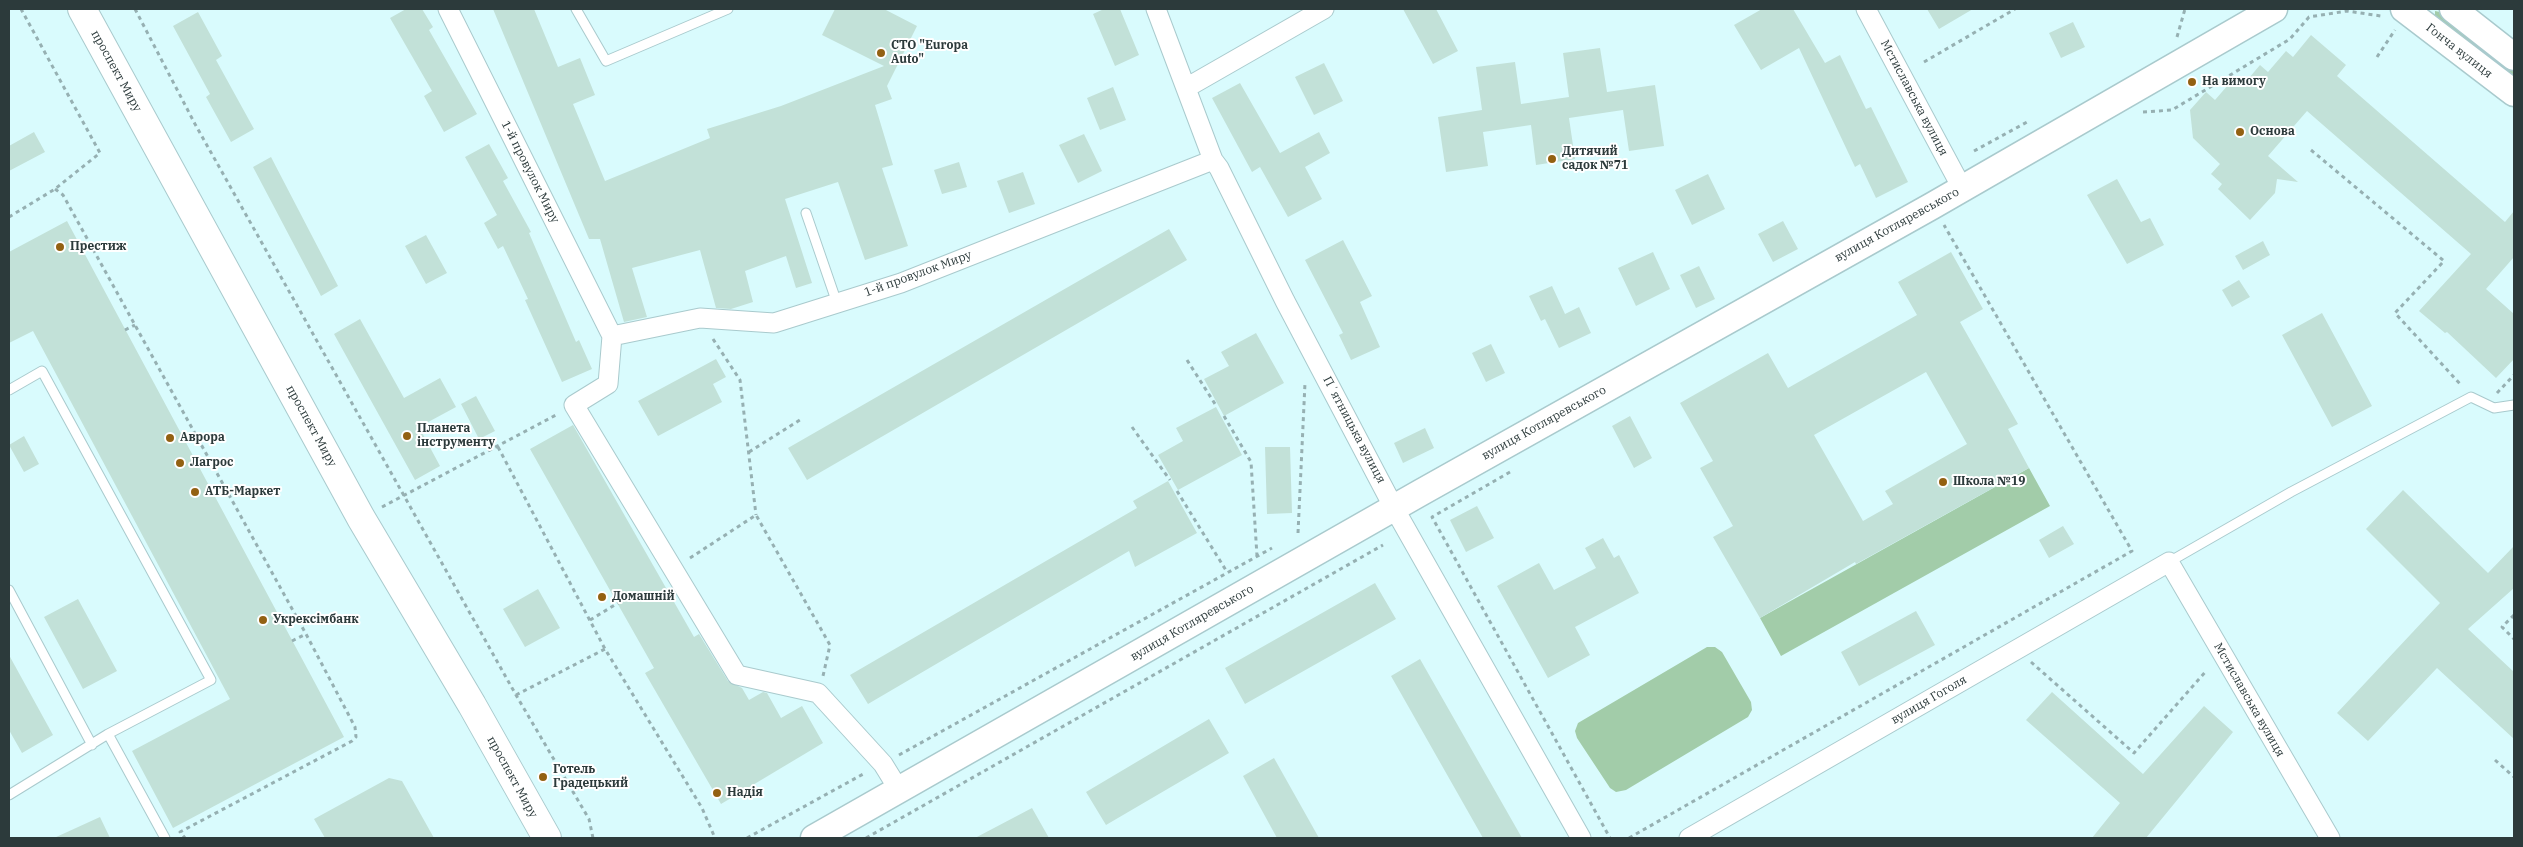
<!DOCTYPE html>
<meta charset="utf-8">
<style>
body{margin:0}
#map{position:relative;width:2523px;height:847px;overflow:hidden;background:#d9fbfd;font-family:"IBM Plex Serif",serif}
canvas{display:block}
.frame{position:absolute;inset:0;border:10px solid #2c3a3b;pointer-events:none}
</style>
<div id="map">
<canvas width="2523" height="847"></canvas>
<div class="frame"></div>
</div>
<script>
const c = document.querySelector('canvas').getContext('2d');
c.lineJoin = 'round';
function fillPath(path, color) { c.fillStyle = color; c.fill(path, 'evenodd'); }
const poly = rows => new Path2D(rows.map(r => 'M' + r).join(''));
function stroke(path, color, width, dash) { c.strokeStyle = color; c.lineWidth = width; c.lineCap = dash ? 'butt' : 'round'; c.setLineDash(dash || []); c.stroke(path); }
function label(font, color, halo, rows, align = 'center') {
  c.font = font + ' "IBM Plex Serif",serif'; c.lineWidth = 4; c.setLineDash([]); c.textBaseline = 'middle'; c.strokeStyle = halo; c.fillStyle = color; for (const [text, x, y, turn = 0] of rows) {
    c.save(); c.translate(x, y); c.rotate((+turn || 0) * Math.PI / 180); c.textAlign = isNaN(turn) ? turn : align; if (halo) c.strokeText(text, 0, 0); c.fillText(text, 0, 0); c.restore();
  }
}
const green = poly([
 [2435,11,2440,12,2514,69,2514,78,2435,17],
 [2029,468,2050,506,1781,656,1760,618],
 [1707,647,1715,647,1722,652,1751,702,1752,710,1748,717,1626,790,1616,792,1610,788,1577,738,1575,731,1578,723]
]);
const building = poly([
 [406,9,422,9,433,27,429,30,477,114,444,132,424,96,432,91,390,18],
 [493,9,534,9,558,67,580,58,595,95,573,104,605,181,710,138,707,129,781,106,884,66,822,35,835,9,884,9,917,26,887,86,892,99,875,105,893,165,882,168,908,246,865,260,838,182,785,199,812,283,796,288,786,256,745,271,753,302,731,309,716,308,700,250,632,268,647,317,624,322,600,239,589,239],
 [1104,9,1120,9,1139,55,1115,66,1093,14],
 [1403,9,1436,9,1458,51,1433,64],
 [1762,9,1793,9,1825,63,1840,55,1866,109,1871,107,1908,182,1876,198,1860,164,1855,167,1799,48,1761,70,1734,25],
 [1927,9,1973,9,1939,29],
 [198,12,222,56,216,60,254,129,231,142,206,97,210,94,173,26],
 [2073,22,2085,47,2061,58,2049,33],
 [2311,35,2346,65,2337,76,2505,222,2514,211,2514,257,2486,289,2514,314,2514,359,2496,378,2447,332,2445,333,2419,311,2471,254,2307,111,2268,156,2298,182,2277,179,2275,193,2250,220,2218,189,2222,184,2211,174,2220,164,2193,138,2190,110,2206,92,2215,100,2234,78,2243,85,2260,65,2268,72,2286,51,2293,57],
 [1600,48,1607,92,1655,85,1664,146,1629,151,1623,110,1569,118,1575,159,1536,165,1531,125,1483,132,1488,166,1446,172,1438,117,1482,110,1476,67,1515,62,1521,104,1569,97,1563,53],
 [1324,63,1343,101,1314,115,1295,77],
 [1240,83,1280,153,1319,132,1330,153,1305,167,1322,199,1288,217,1260,167,1252,172,1212,98],
 [1113,87,1126,120,1100,130,1087,98],
 [34,132,45,152,9,171,9,146],
 [1084,134,1102,171,1078,183,1059,145],
 [489,144,508,178,503,181,531,232,529,233,576,342,579,340,592,369,562,382,525,300,528,299,503,246,498,249,484,223,497,215,465,157],
 [271,157,338,286,321,296,253,167],
 [959,162,967,187,942,194,934,170],
 [1023,172,1035,204,1009,213,997,181],
 [1708,174,1725,209,1692,225,1675,190],
 [2117,179,2141,222,2150,218,2164,245,2127,264,2087,195],
 [67,221,344,737,173,828,132,751,230,699,33,331,9,343,9,252],
 [1783,221,1798,249,1773,262,1758,234],
 [1169,229,1187,260,807,480,788,448],
 [426,235,447,273,426,284,405,246],
 [1343,240,1372,296,1360,302,1380,347,1351,360,1339,335,1343,333,1305,260],
 [2263,241,2270,255,2243,270,2235,256],
 [1653,252,1670,289,1636,306,1618,268],
 [1951,252,1983,309,1960,322,2018,424,2008,429,2029,468,1856,564,1855,562,1760,618,1713,537,1733,526,1700,468,1713,461,1680,403,1768,353,1788,388,1917,315,1898,282],
 [1926,372,1967,444,1885,491,1893,504,1863,521,1814,435],
 [1699,266,1715,299,1696,308,1680,275],
 [2239,280,2250,297,2232,307,2222,290],
 [1552,286,1565,314,1579,307,1591,333,1559,348,1545,319,1541,321,1529,296],
 [2322,313,2372,406,2332,427,2282,335],
 [360,319,404,398,440,378,456,407,419,427,440,466,415,480,334,334],
 [1256,333,1284,383,1224,416,1204,379,1229,366,1221,352],
 [1491,344,1505,373,1486,382,1472,353],
 [716,359,726,377,713,384,722,402,658,436,638,401],
 [476,396,495,431,479,439,461,404],
 [1216,407,1242,455,1178,490,1158,455,1183,441,1176,428],
 [1630,416,1652,458,1634,468,1612,426],
 [573,425,694,637,699,634,728,681,742,688,749,700,763,692,767,693,781,718,802,706,823,743,721,804,645,673,654,668,530,449],
 [1425,428,1434,448,1403,463,1394,443],
 [24,436,39,464,24,472,9,445],
 [1265,447,1290,447,1292,513,1267,514],
 [1168,481,1197,533,1135,567,1129,551,868,704,850,675,1137,508,1133,501],
 [2403,490,2488,573,2514,546,2514,588,2468,629,2514,672,2514,739,2437,668,2368,741,2337,713,2440,603,2366,529],
 [1477,506,1494,538,1466,552,1450,520],
 [2063,526,2074,544,2049,558,2039,540],
 [1603,538,1614,558,1619,555,1639,593,1575,627,1590,655,1548,678,1497,586,1539,563,1554,590,1596,568,1585,548],
 [1375,583,1396,619,1245,704,1225,668],
 [538,589,560,628,525,647,503,609],
 [78,599,117,671,83,689,44,617],
 [1916,611,1935,645,1859,686,1841,652],
 [9,655,53,735,22,753,9,730],
 [1420,659,1522,838,1483,838,1391,676],
 [2052,692,2143,774,2204,706,2233,732,2146,838,2092,838,2120,803,2026,720],
 [1209,719,1229,753,1106,825,1086,792],
 [1274,758,1319,838,1277,838,1243,776],
 [389,778,402,781,434,838,325,838,314,819],
 [1032,808,1049,838,975,838],
 [100,817,110,838,54,838]
]);
const path = poly([
 [135,9,195,124,516,695,589,819,593,838],
 [2177,37,2185,9],
 [2377,57,2395,30],
 [1924,62,2015,9],
 [2143,112,2172,110,2290,39,2309,17,2347,11,2381,16],
 [2311,150,2444,261,2395,313,2461,385],
 [1974,151,2029,121],
 [55,189,63,195,306,634,355,727,356,737,352,741,180,832,185,838],
 [9,217,55,189,100,153,21,9],
 [125,330,135,325],
 [713,339,740,380,756,515],
 [1187,360,1217,407],
 [2497,393,2514,375],
 [1224,416,1251,462,1257,556],
 [1132,427,1170,480],
 [498,447,605,649,702,808,715,838],
 [749,452,803,418],
 [1510,472,1432,517,1610,838],
 [1177,491,1227,572],
 [382,507,558,414],
 [1298,533,1305,383],
 [690,558,756,515,830,645,823,676],
 [2514,615,2502,627,2514,639],
 [590,620,618,603],
 [292,641,306,634],
 [2031,662,2134,753,2207,670],
 [516,695,605,649],
 [899,755,1272,548],
 [2495,760,2514,777],
 [747,838,865,773],
 [866,838,1383,545],
 [1629,838,2132,551,1944,225]
]);
const lane = poly([
 [576,9,606,61,728,9],
 [806,213,837,303],
 [9,390,42,371,211,680,108,734,9,795],
 [2169,562,2291,492,2471,397,2494,408,2514,405],
 [9,590,92,745],
 [108,734,165,838]
]);
const street = poly([
 [448,9,612,336,608,384,574,405,737,675,818,693,883,764,899,790],
 [1156,9,1213,160,1219,168,1285,301,1394,508,1581,838],
 [1866,9,1962,188],
 [1186,88,1324,9],
 [612,336,700,318,774,323,901,283,1213,160],
 [1689,838,2169,562,2330,838]
]);
const secondary = poly([
 [2404,9,2514,93],
 [2453,9,2514,57],
 [814,838,1420,493,1932,206,2274,9]
]);
const primary = poly([
 [82,9,361,518,472,705,547,838]
]);
const markers = [
 [881,53,5,"#936112"],
 [2192,82,5,"#936112"],
 [2240,132,5,"#936112"],
 [1552,159,5,"#936112"],
 [60,247,5,"#936112"],
 [407,436,5,"#936112"],
 [170,438,5,"#936112"],
 [180,463,5,"#936112"],
 [1943,482,5,"#936112"],
 [195,492,5,"#936112"],
 [602,597,5,"#936112"],
 [263,620,5,"#936112"],
 [543,777,5,"#936112"],
 [717,793,5,"#936112"]
];
const poiNames = [
 ["СТО \"Europa",891,46],
 ["Auto\"",891,60],
 ["На вимогу",2202,82],
 ["Основа",2250,132],
 ["Дитячий",1562,152],
 ["садок №71",1562,166],
 ["Престиж",70,247],
 ["Планета",417,429],
 ["інструменту",417,443],
 ["Аврора",180,438],
 ["Лагрос",190,463],
 ["Школа №19",1953,482],
 ["АТБ-Маркет",205,492],
 ["Домашній",612,597],
 ["Укрексімбанк",273,620],
 ["Готель",553,770],
 ["Градецький",553,784],
 ["Надія",727,793]
];
const streetNames = [
 ["Гонча вулиця",2459,51,38],
 ["проспект Миру",116,71,61],
 ["Мстиславська вулиця",1914,98,62],
 ["1-й провулок Миру",530,172,63],
 ["вулиця Котляревського",1897,225,-29],
 ["1-й провулок Миру",918,274,-20],
 ["вулиця Котляревського",1544,423,-29],
 ["проспект Миру",311,426,61],
 ["Пʼятницька вулиця",1354,430,62],
 ["вулиця Котляревського",1192,623,-30],
 ["вулиця Гоголя",1929,700,-30],
 ["Мстиславська вулиця",2249,700,60],
 ["проспект Миру",512,777,61]
];
fillPath(green, '#a2cca9');
fillPath(building, '#c2e1d8');
stroke(lane, '#a9cacd', 11);
stroke(street, '#a9cacd', 21);
stroke(secondary, '#a9cacd', 29);
stroke(primary, '#a9cacd', 30);
stroke(path, '#96b0b2', 3, [4, 4]);
stroke(lane, '#fff', 9);
stroke(street, '#fff', 19);
stroke(secondary, '#fff', 26);
stroke(primary, '#fff', 28);
for (const [x, y, r, color] of markers) { const dot = new Path2D(); dot.arc(x, y, r, 0, 2 * Math.PI); c.fillStyle = color; c.fill(dot); stroke(dot, '#fff', 2); }
label('bold 12px', '#2c3a3b', '#fff', poiNames, 'left');
label('12px', '#2c3a3b', '#fff', streetNames);
</script>
